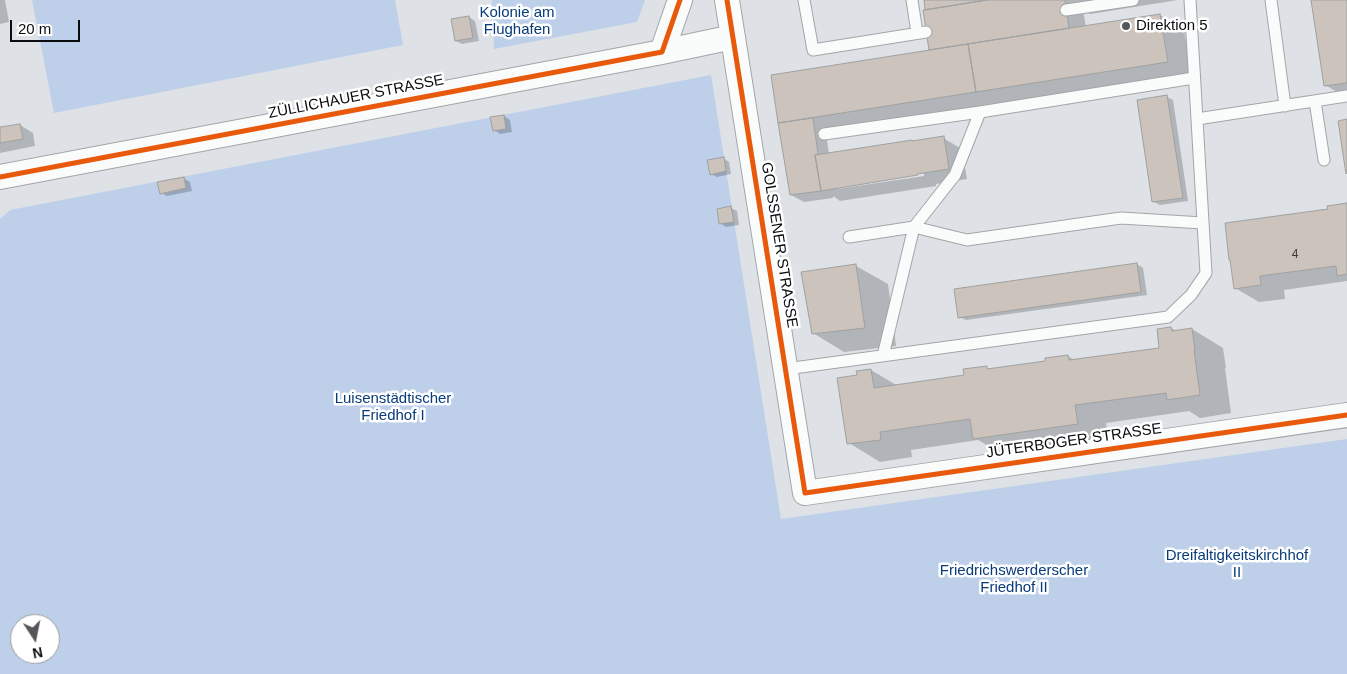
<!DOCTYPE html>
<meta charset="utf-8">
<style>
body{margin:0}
#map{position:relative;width:1347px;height:674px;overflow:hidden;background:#dee2e6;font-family:Helvetica,sans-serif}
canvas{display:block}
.north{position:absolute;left:10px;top:614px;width:50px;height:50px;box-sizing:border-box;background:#fff;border:1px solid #9d9e9f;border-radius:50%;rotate:169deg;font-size:14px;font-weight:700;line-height:20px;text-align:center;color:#0a0c0f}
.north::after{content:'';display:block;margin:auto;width:18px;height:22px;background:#54575a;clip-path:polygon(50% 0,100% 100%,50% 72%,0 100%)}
.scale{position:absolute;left:10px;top:20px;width:70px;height:22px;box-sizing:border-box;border:2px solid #0a0c0f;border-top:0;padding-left:6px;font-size:15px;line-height:18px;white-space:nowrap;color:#0a0c0f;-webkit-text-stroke:4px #fff;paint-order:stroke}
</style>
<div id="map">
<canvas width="1347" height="674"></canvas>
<div class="north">N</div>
<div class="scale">20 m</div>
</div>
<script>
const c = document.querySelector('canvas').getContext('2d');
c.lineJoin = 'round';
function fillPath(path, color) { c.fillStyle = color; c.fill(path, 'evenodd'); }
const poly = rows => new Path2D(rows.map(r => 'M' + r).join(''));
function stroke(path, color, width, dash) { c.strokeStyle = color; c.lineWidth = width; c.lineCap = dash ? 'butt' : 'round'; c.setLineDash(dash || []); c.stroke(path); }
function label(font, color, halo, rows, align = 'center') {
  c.font = font + ' Helvetica,sans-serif'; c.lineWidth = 5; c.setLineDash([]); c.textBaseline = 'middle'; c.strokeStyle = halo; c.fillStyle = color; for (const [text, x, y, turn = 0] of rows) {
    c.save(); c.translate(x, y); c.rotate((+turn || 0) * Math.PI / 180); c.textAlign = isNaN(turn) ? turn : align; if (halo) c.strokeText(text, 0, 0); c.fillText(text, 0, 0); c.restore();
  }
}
const green = poly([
 [32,0,395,0,403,45,54,113],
 [492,0,645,0,637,22,494,49],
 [711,75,781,519,1347,439,1347,674,0,674,0,219,10,210],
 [20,624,50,624,50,654,20,654]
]);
const shadow = poly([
 [0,0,5,0,9,22,0,24],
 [925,0,1178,0,1090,14,1083,10,1086,27,1160,15,1184,29,1191,75,826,133,829,154,943,138,962,149,967,179,936,184,936,186,840,201,833,196,833,198,804,202,791,195,772,76,932,51,930,49],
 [924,173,924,176,837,189,837,187],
 [1312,0,1347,0,1347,96,1344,96,1325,85],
 [469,17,475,21,479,41,462,44,456,41],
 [1167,97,1173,100,1188,201,1160,205,1154,202],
 [504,116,510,120,512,132,500,134,494,130,492,118],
 [20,125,33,133,35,146,0,153,0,129],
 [723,158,729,162,731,174,717,177,711,174],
 [183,178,190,182,192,191,167,196,161,193],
 [1347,204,1347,281,1284,290,1285,299,1259,302,1235,288,1329,210],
 [731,208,737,211,739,225,726,227,720,223],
 [1137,264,1143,268,1147,295,966,320,959,317],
 [856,266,888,284,896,346,844,352,813,333],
 [1171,328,1177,331,1192,329,1223,348,1226,368,1225,368,1231,413,1200,418,1189,411,1106,423,1109,442,1006,456,978,440,911,450,912,457,880,462,849,443,858,376,871,370,898,386,966,376,987,368,990,370,1046,362,1068,356,1075,361,1161,349,1158,330]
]);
const building = poly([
 [924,0,987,0,925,10,924,0],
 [987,0,1065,0,1069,28,929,50,923,10,987,0],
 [1311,0,1347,0,1347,83,1324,86,1311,0],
 [1160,14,1168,62,976,92,968,44,1160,14],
 [469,16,473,38,455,41,451,19,469,16],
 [968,44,976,92,778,123,771,75,968,44],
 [1167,95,1183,198,1152,202,1137,100,1167,95],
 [504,115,506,129,493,131,490,117,504,115],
 [813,118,818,154,815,155,821,191,790,195,778,123,813,118],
 [1347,119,1347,173,1346,174,1338,121,1347,119],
 [20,124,23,139,0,143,0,127,20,124],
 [944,136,949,169,917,174,918,175,821,191,815,155,912,140,912,141,944,136],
 [724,157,726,171,710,175,707,160,724,157],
 [184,177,186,188,160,194,157,182,184,177],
 [1347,203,1347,274,1337,276,1336,266,1260,276,1261,285,1234,289,1230,260,1229,260,1225,223,1328,209,1327,206,1347,203],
 [731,206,734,222,719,224,717,209,731,206],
 [1137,263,1141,292,958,318,954,289,1137,263],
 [856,264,865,328,812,334,801,272,856,264],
 [1171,327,1172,331,1192,328,1195,350,1194,350,1200,395,1167,400,1166,393,1075,405,1078,424,973,439,970,419,880,432,881,440,847,444,837,378,857,375,856,371,871,369,874,388,964,375,963,369,987,366,987,369,1045,361,1045,358,1068,355,1069,360,1159,348,1157,329,1171,327]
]);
const service = poly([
 [804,0,813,50,926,32],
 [912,0,917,33],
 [1271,0,1285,106],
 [1066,10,1133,0],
 [1315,101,1324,160],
 [1197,119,1347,96],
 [824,134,980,112],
 [849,237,914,227,967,240,1121,218,1203,223],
 [883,356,914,227,955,175,980,112,1194,78],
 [786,369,1168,317,1191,295,1206,273,1190,0]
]);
const minor = poly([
 [727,0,805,493,1347,415],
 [662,52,680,0],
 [0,177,662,52,733,37]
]);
const cycleway = poly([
 [727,0,805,493,1347,415],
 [0,177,662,52,680,0]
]);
const markers = [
 [1126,26,5,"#54575a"]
];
const numberNames = [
 ["4",1295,255]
];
const parkNames = [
 ["Kolonie am",517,13],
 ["Flughafen",517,30],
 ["Luisenstädtischer",393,399],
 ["Friedhof I",393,416],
 ["Dreifaltigkeitskirchhof",1237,556],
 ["II",1237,573],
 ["Friedrichswerderscher",1014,571],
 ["Friedhof II",1014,588]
];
const poiNames = [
 ["Direktion 5",1136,26]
];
const streetNames = [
 ["ZÜLLICHAUER STRASSE",356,97,-11],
 ["GOLSSENER STRASSE",779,245,81],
 ["JÜTERBOGER STRASSE",1074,441,-8]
];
fillPath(green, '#bdcfe9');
fillPath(shadow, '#0003');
fillPath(building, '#cbc3bc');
stroke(building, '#9fa0a1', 1);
stroke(service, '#a2a5a8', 13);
stroke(minor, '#a2a5a8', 26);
stroke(service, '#fafbfb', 11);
stroke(minor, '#fafbfb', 24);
stroke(cycleway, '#e8590c', 5);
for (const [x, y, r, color] of markers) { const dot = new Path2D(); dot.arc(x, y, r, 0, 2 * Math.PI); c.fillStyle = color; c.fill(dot); stroke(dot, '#fff', 2); }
label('12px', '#3a3a3a', null, numberNames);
label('15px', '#093b7a', '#fff', parkNames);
label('15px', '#0a0c0f', '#fff', poiNames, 'left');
label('15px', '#0a0c0f', '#fff', streetNames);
</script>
